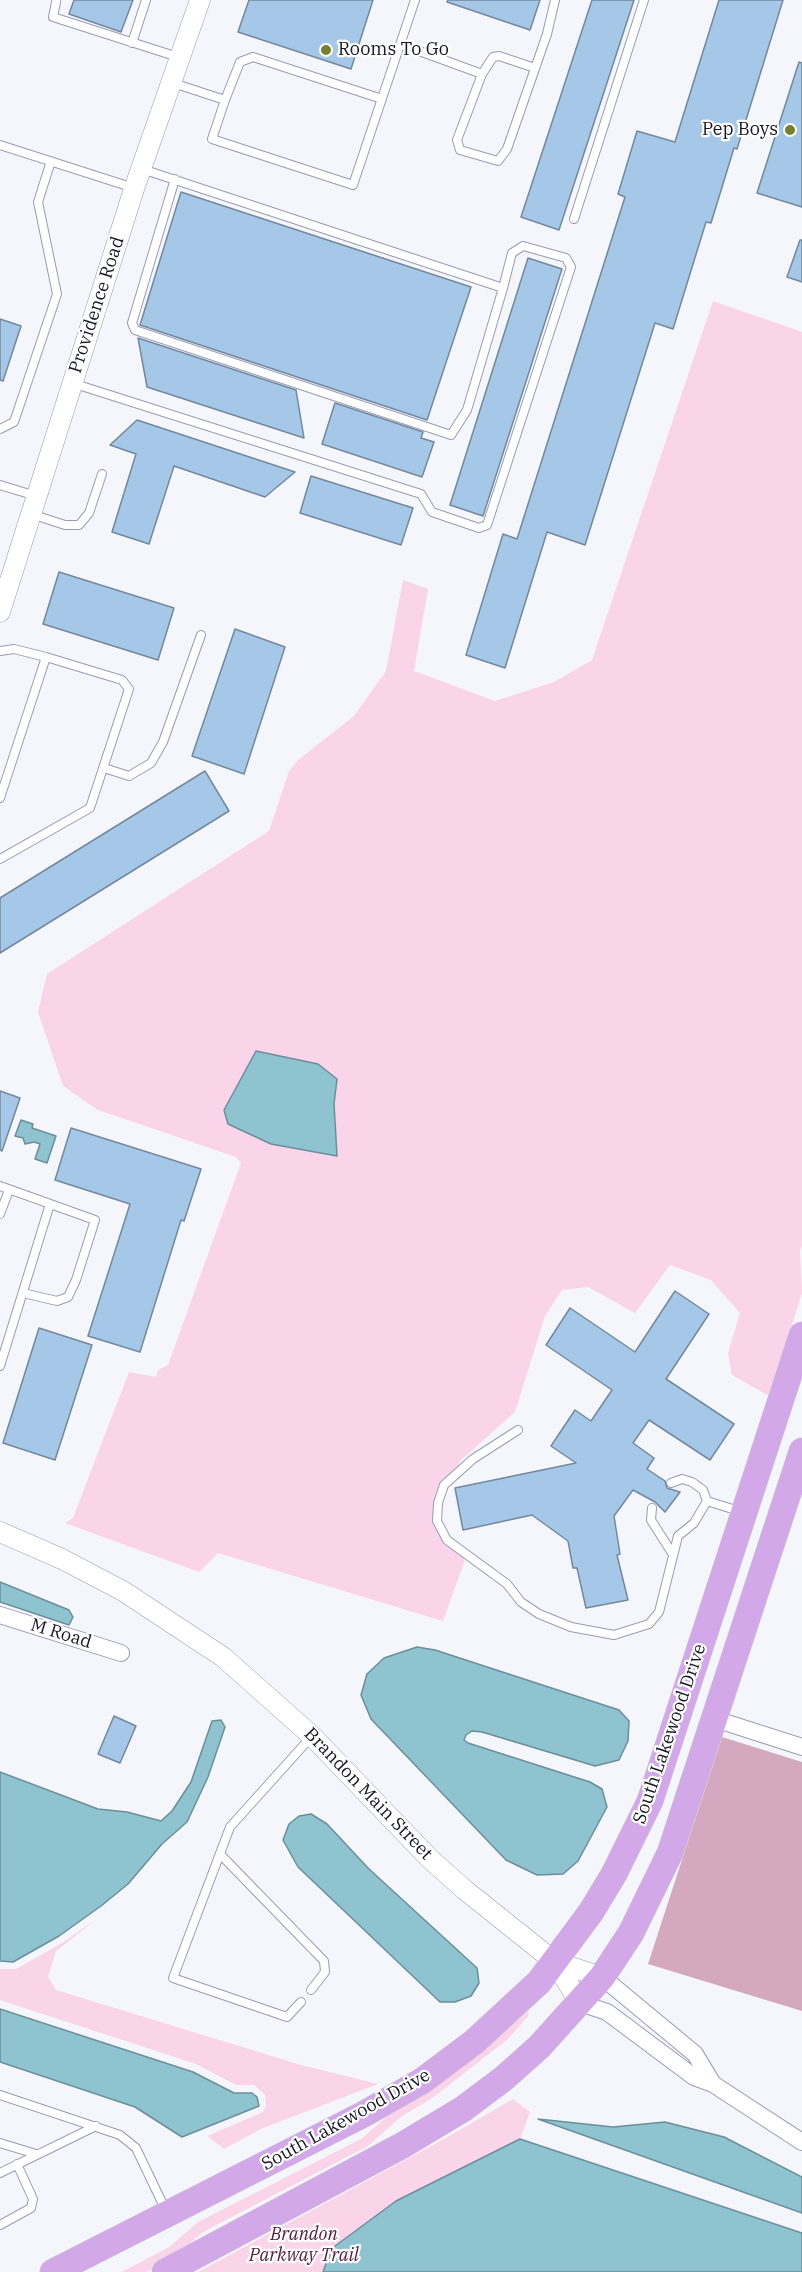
<!DOCTYPE html>
<style>
body{margin:0}
canvas{display:block;background:#f5f6fc}
</style>
<canvas width="802" height="2272"></canvas>
<script>
const c = document.querySelector('canvas').getContext('2d');
c.lineJoin = 'round';
function fillPath(path, color) { c.fillStyle = color; c.fill(path, 'evenodd'); }
const poly = rows => new Path2D(rows.map(r => 'M' + r).join(''));
function stroke(path, color, width, dash) { c.strokeStyle = color; c.lineWidth = width; c.lineCap = dash ? 'butt' : 'round'; c.setLineDash(dash || []); c.stroke(path); }
function label(font, color, halo, rows, align = 'center') {
  c.font = font + ' "IBM Plex Serif",serif'; c.lineWidth = 4.5; c.setLineDash([]); c.textBaseline = 'middle'; c.strokeStyle = halo; c.fillStyle = color; for (const [text, x, y, turn = 0] of rows) {
    c.save(); c.translate(x, y); c.rotate((+turn || 0) * Math.PI / 180); c.textAlign = isNaN(turn) ? turn : align; if (halo) c.strokeText(text, 0, 0); c.fillText(text, 0, 0); c.restore();
  }
}
const green = poly([
 [713,301,802,332,802,1245,800,1251,802,1293,769,1396,732,1375,728,1353,740,1313,711,1280,670,1265,635,1313,588,1287,562,1290,545,1316,515,1412,460,1461,446,1488,434,1524,465,1560,443,1621,218,1553,199,1572,65,1523,73,1518,129,1372,156,1377,158,1370,168,1365,241,1163,236,1157,98,1110,63,1086,38,1012,47,974,269,831,289,771,298,760,354,716,386,671,403,580,428,589,414,671,495,701,554,682,592,660],
 [256,1051,318,1064,337,1079,334,1104,337,1156,271,1144],
 [98,1918,56,1951,48,1977,56,1990,301,2065,378,2084,263,2128,224,2149,207,2136,263,2112,266,2106,265,2095,254,2085,236,2085,196,2064,0,2000,0,1969,16,1969,62,1943],
 [529,2011,528,2016,508,2039,431,2099,402,2116,368,2146,203,2232,172,2259,147,2272,121,2272,168,2248,198,2222,361,2139,396,2109,472,2058],
 [513,2099,530,2112,520,2139,396,2201,323,2272,198,2272,444,2139]
]);
const forest = poly([
 [722,1737,802,1762,802,2011,648,1964]
]);
const water = poly([
 [256,1051,318,1064,337,1079,334,1104,337,1156,271,1144,228,1124,224,1110,256,1051],
 [21,1120,33,1124,32,1128,56,1136,47,1163,35,1159,40,1144,34,1142,25,1144,23,1138,15,1136,21,1120],
 [0,1582,69,1610,73,1617,69,1625,0,1602,0,1582],
 [417,1647,435,1650,619,1710,629,1721,628,1741,619,1760,595,1766,482,1732,472,1731,466,1735,464,1740,468,1743,590,1782,602,1789,607,1807,578,1861,563,1874,537,1875,506,1860,371,1719,361,1695,367,1674,384,1658,417,1647],
 [221,1720,225,1727,208,1777,187,1822,162,1844,128,1884,101,1906,59,1936,13,1962,0,1961,0,1772,98,1809,127,1812,161,1821,172,1811,191,1782,212,1721,221,1720],
 [311,1814,327,1824,369,1869,477,1968,479,1983,471,1996,455,2002,440,2002,298,1867,283,1840,289,1824,299,1816,311,1814],
 [0,2009,193,2072,234,2093,252,2093,257,2097,259,2106,182,2137,135,2107,0,2062,0,2009],
 [538,2119,613,2127,665,2122,724,2137,802,2177,802,2213,538,2119],
 [520,2139,802,2233,802,2272,323,2272,331,2249,396,2201,520,2139]
]);
const building = poly([
 [74,0,133,0,121,32,69,14,74,0],
 [249,0,373,0,351,69,238,32,249,0],
 [448,0,540,0,530,30,447,2,448,0],
 [592,0,634,0,559,230,521,217,592,0],
 [719,0,783,0,737,149,734,148,711,223,706,222,673,329,655,323,585,545,547,532,505,668,466,655,503,534,517,539,625,197,618,194,637,131,675,142,719,0],
 [799,62,802,63,802,207,757,193,799,62],
 [181,192,471,287,427,420,140,325,181,192],
 [800,240,802,240,802,282,787,277,800,240],
 [528,258,562,269,483,516,450,505,528,258],
 [0,319,21,326,3,381,0,380,0,319],
 [138,338,296,390,304,438,147,387,138,338],
 [335,403,423,432,421,438,434,442,422,477,322,444,335,403],
 [137,420,295,472,265,497,174,466,149,544,112,532,136,454,110,445,137,420],
 [311,476,413,508,401,545,300,513,311,476],
 [59,572,174,608,158,660,43,624,59,572],
 [235,629,285,647,244,774,192,756,235,629],
 [205,771,229,811,0,953,0,898,205,771],
 [0,1091,20,1098,2,1151,0,1150,0,1091],
 [71,1128,201,1169,184,1221,181,1220,140,1352,88,1336,130,1204,55,1180,71,1128],
 [675,1291,709,1314,666,1379,734,1424,710,1460,649,1420,633,1443,654,1458,647,1469,665,1481,667,1488,680,1492,665,1512,655,1502,633,1490,614,1516,620,1554,617,1555,628,1600,586,1608,577,1568,573,1568,568,1541,532,1515,463,1530,455,1488,576,1463,551,1446,575,1410,591,1421,612,1390,546,1345,570,1308,635,1352,675,1291],
 [39,1328,92,1345,55,1460,3,1443,39,1328],
 [114,1716,136,1726,120,1763,98,1754,114,1716]
]);
const service = poly([
 [56,2,53,17,181,58],
 [132,43,146,0],
 [400,44,482,74,457,140,460,150,498,161,507,149,547,34,555,0],
 [482,74,493,57,499,56,535,68],
 [173,83,225,100,212,139,353,185,415,0],
 [225,100,240,62,253,57,382,99],
 [0,145,134,188],
 [175,179,132,323,135,330,451,435,467,410,503,288],
 [574,219,644,0],
 [72,383,421,494,432,512,479,528,487,525,571,267,566,258,523,246,512,253,503,288,142,169],
 [0,429,14,422,57,294,38,202,51,161],
 [0,485,36,496],
 [31,514,65,525,79,525,89,513,102,474],
 [0,651,14,649,46,657,122,680,129,689,90,808,0,859],
 [104,768,129,776,151,763,163,742,201,635],
 [0,798,46,657],
 [0,1186,95,1220,76,1280,68,1297,57,1301,23,1293],
 [0,1214,9,1190],
 [0,1366,50,1204],
 [518,1430,473,1459,444,1485,438,1503,437,1521,447,1540,507,1584,521,1602,539,1614,571,1627,614,1635,649,1624,659,1612,678,1536,694,1523,707,1501,742,1512],
 [671,1483,682,1479,692,1482,703,1490,707,1501],
 [652,1508,651,1520,672,1553],
 [220,1854,324,1961,325,1972,311,1990],
 [301,2002,287,2017,173,1978,230,1827,312,1736],
 [0,2095,120,2135,136,2148,167,2213],
 [0,2143,36,2154],
 [0,2173,96,2126],
 [0,2225,31,2208,33,2199,17,2164]
]);
const minor = poly([
 [0,1615,121,1653],
 [715,1719,802,1747],
 [602,1977,695,2054,713,2084],
 [580,2003,607,2012,694,2077,713,2084,802,2142]
]);
const tertiary = poly([
 [0,612,134,189,200,0],
 [0,1532,62,1559,123,1591,223,1657,312,1736,430,1859,465,1890,555,1962,602,1977],
 [555,1962,580,2003]
]);
const primary = poly([
 [53,2272,364,2114,422,2081,474,2042,539,1982,591,1912,614,1874,650,1801,802,1335],
 [165,2272,403,2145,463,2109,503,2079,539,2047,602,1977,631,1933,670,1853,802,1451]
]);
const markers = [
 [326,50,6,"#757f2c"],
 [790,130,6,"#757f2c"]
];
const poiNames = [
 ["Rooms To Go",338,50],
 ["Pep Boys",778,130,"right"]
];
const streetNames = [
 ["Providence Road",97,305,-72],
 ["M Road",61,1634,17],
 ["South Lakewood Drive",670,1734,-71],
 ["Brandon Main Street",368,1794,46],
 ["South Lakewood Drive",346,2120,-29]
];
const parkNames = [
 ["Brandon",304,2235],
 ["Parkway Trail",304,2256]
];
fillPath(green, '#fad4e8');
fillPath(forest, '#d4a9c0');
fillPath(water, '#8ec3cf');
stroke(water, '#6a8f9b', 1.5);
fillPath(building, '#a6c8e8');
stroke(building, '#73889c', 1.5);
stroke(service, '#979bb5', 10);
stroke(minor, '#979bb5', 18);
stroke(tertiary, '#979bb5', 21);
stroke(primary, '#d0d1d3', 27);
stroke(service, '#fff', 8);
stroke(minor, '#fff', 16);
stroke(tertiary, '#fff', 20);
stroke(primary, '#d2a8e9', 26);
for (const [x, y, r, color] of markers) { const dot = new Path2D(); dot.arc(x, y, r, 0, 2 * Math.PI); c.fillStyle = color; c.fill(dot); stroke(dot, '#fff', 2); }
label('18px', '#161721', '#fff', poiNames, 'left');
label('18px', '#161721', '#fff', streetNames);
label('italic 18px', '#542040', '#fff', parkNames);
</script>
